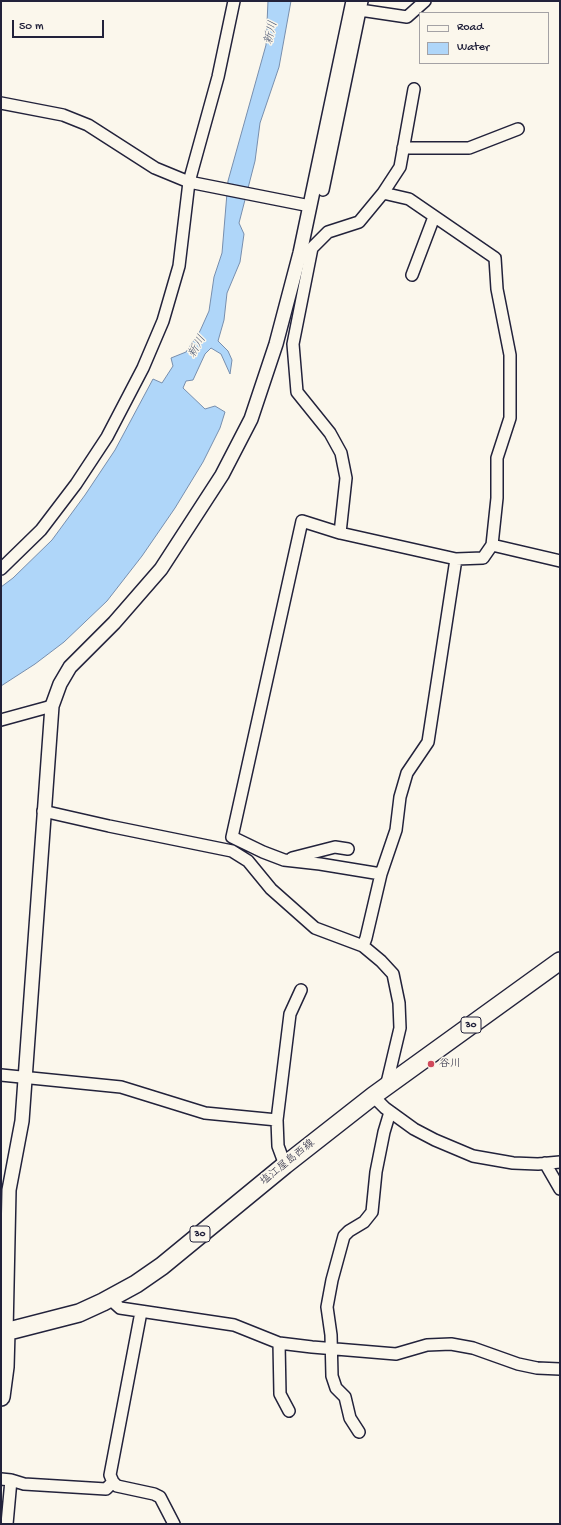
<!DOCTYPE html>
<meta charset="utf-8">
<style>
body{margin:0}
#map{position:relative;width:561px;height:1525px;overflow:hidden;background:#fbf7ec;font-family:"Gochi Hand",sans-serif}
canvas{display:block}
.frame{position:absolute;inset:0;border:2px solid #22223b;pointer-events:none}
.legend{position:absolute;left:419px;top:12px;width:130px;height:52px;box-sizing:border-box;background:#fbf7ec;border:1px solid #a4a2a5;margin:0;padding:5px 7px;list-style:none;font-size:12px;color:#22223b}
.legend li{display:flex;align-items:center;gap:8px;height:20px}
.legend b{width:20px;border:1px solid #a4a2a5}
.scale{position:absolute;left:12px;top:20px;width:92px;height:18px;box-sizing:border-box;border:2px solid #22223b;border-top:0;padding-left:5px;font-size:12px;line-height:14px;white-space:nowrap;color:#22223b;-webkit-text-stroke:3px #fbf7ec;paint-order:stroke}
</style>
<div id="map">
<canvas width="561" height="1525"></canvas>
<div class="frame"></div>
<ul class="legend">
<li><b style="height:5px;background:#fbf7ec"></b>Road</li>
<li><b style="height:11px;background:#afd6f9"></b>Water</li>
</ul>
<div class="scale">50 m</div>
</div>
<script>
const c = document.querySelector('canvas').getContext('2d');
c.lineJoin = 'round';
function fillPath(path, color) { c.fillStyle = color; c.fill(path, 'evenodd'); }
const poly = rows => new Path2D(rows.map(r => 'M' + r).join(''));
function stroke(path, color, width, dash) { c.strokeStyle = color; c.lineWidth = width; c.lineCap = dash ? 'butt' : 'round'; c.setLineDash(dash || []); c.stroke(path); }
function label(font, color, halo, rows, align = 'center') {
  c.font = font + ' "Gochi Hand","Klee One",sans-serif'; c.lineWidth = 3; c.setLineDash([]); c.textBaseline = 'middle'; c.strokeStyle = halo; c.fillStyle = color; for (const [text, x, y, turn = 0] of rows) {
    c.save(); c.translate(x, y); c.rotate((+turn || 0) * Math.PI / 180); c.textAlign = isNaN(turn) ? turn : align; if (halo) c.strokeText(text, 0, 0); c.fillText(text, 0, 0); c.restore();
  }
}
const water = poly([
 [268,1,291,1,279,67,260,123,255,161,239,223,244,234,240,262,227,293,224,320,218,341,228,351,232,360,230,374,221,354,211,348,205,354,193,380,186,381,183,388,205,409,215,406,225,412,220,428,203,462,175,508,142,556,107,601,64,642,35,664,1,686,1,587,13,578,52,540,85,495,115,450,153,379,162,383,173,366,171,358,186,352,200,331,209,311,214,277,222,253,228,181,266,45,268,1]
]);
const minor = poly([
 [360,10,407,17,425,1],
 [414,89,400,167,383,193,409,199,495,258,497,289,510,355,510,418,497,458,497,498,492,545,560,561],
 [1,103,63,115,88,125,155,168,189,182,310,206],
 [403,148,469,148,518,129],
 [323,190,362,1],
 [383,193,359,222,328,232,312,248,293,344,297,392,330,433,341,453,346,478,340,533,456,559,483,558,492,545],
 [412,275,434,217],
 [340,533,302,521,232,837,263,852,284,860,320,864,381,874],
 [1,569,41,530,76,484,107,437,143,368,163,321,179,266,189,182,218,77,234,1],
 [1,720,52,706],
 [43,811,109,826,232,851,248,861,271,889,315,928,363,946],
 [292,858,335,847,348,849],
 [1,1075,121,1087,205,1113,277,1120],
 [386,1087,400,1028,399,1003,393,974,381,961,363,946,366,938,381,874,396,830,400,797,407,773,428,742,456,559],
 [373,1096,385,1108,414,1129,435,1140,473,1156,513,1163,538,1164,560,1162],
 [545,1163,560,1189],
 [285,1165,278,1146,277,1120,290,1014,301,990],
 [110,1299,120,1308,234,1325,279,1343,312,1347,396,1354,427,1345,451,1344,473,1348,518,1364,537,1368,560,1369],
 [141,1312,110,1475,113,1482,117,1486,154,1494,160,1497,174,1524],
 [279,1343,280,1394,289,1411],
 [359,1432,350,1418,345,1397,336,1388,332,1376,331,1335,327,1307,332,1280,344,1236,349,1231,364,1222,372,1212,376,1172,384,1132,390,1112],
 [1,1479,11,1480,7,1524],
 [11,1480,24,1484,106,1489,113,1482]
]);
const tertiary = poly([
 [6,1332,9,1190,22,1121,52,706,60,684,70,667,114,623,161,569,222,475,251,419,276,344,300,253,353,1]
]);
const primary = poly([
 [1,1333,79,1313,103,1302,136,1284,162,1266,285,1165,373,1096,560,961],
 [1,1397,5,1367,6,1332]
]);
const markers = [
 [431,1064,4,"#d1495b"]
];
const shields = [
 [471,1025,20],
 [200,1234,20]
];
const shieldNames = [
 ["30",471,1025],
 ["30",200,1234]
];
const poiNames = [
 ["谷川",439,1064]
];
const streetNames = [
 ["塩江屋島西線",288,1163,-39]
];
const waterNames = [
 ["新川",272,33,-77],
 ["新川",198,347,-60]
];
fillPath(water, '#afd6f9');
stroke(water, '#778ead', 1);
stroke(minor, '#22223b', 14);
stroke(tertiary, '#22223b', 16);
stroke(primary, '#22223b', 20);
stroke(minor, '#fbf7ec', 11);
stroke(tertiary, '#fbf7ec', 13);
stroke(primary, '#fbf7ec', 17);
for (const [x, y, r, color] of markers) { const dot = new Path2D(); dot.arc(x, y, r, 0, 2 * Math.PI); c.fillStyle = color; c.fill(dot); stroke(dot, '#fbf7ec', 1.5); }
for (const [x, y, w] of shields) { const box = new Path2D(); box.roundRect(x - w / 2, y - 8, w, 16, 3); c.fillStyle = '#fbf7ec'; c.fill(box); stroke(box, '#22223b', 1); }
label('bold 10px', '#22223b', null, shieldNames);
label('11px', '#22223b', '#fbf7ec', poiNames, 'left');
label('11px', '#22223b', '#fbf7ec', streetNames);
label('italic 12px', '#4c5874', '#fbf7ec', waterNames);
</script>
